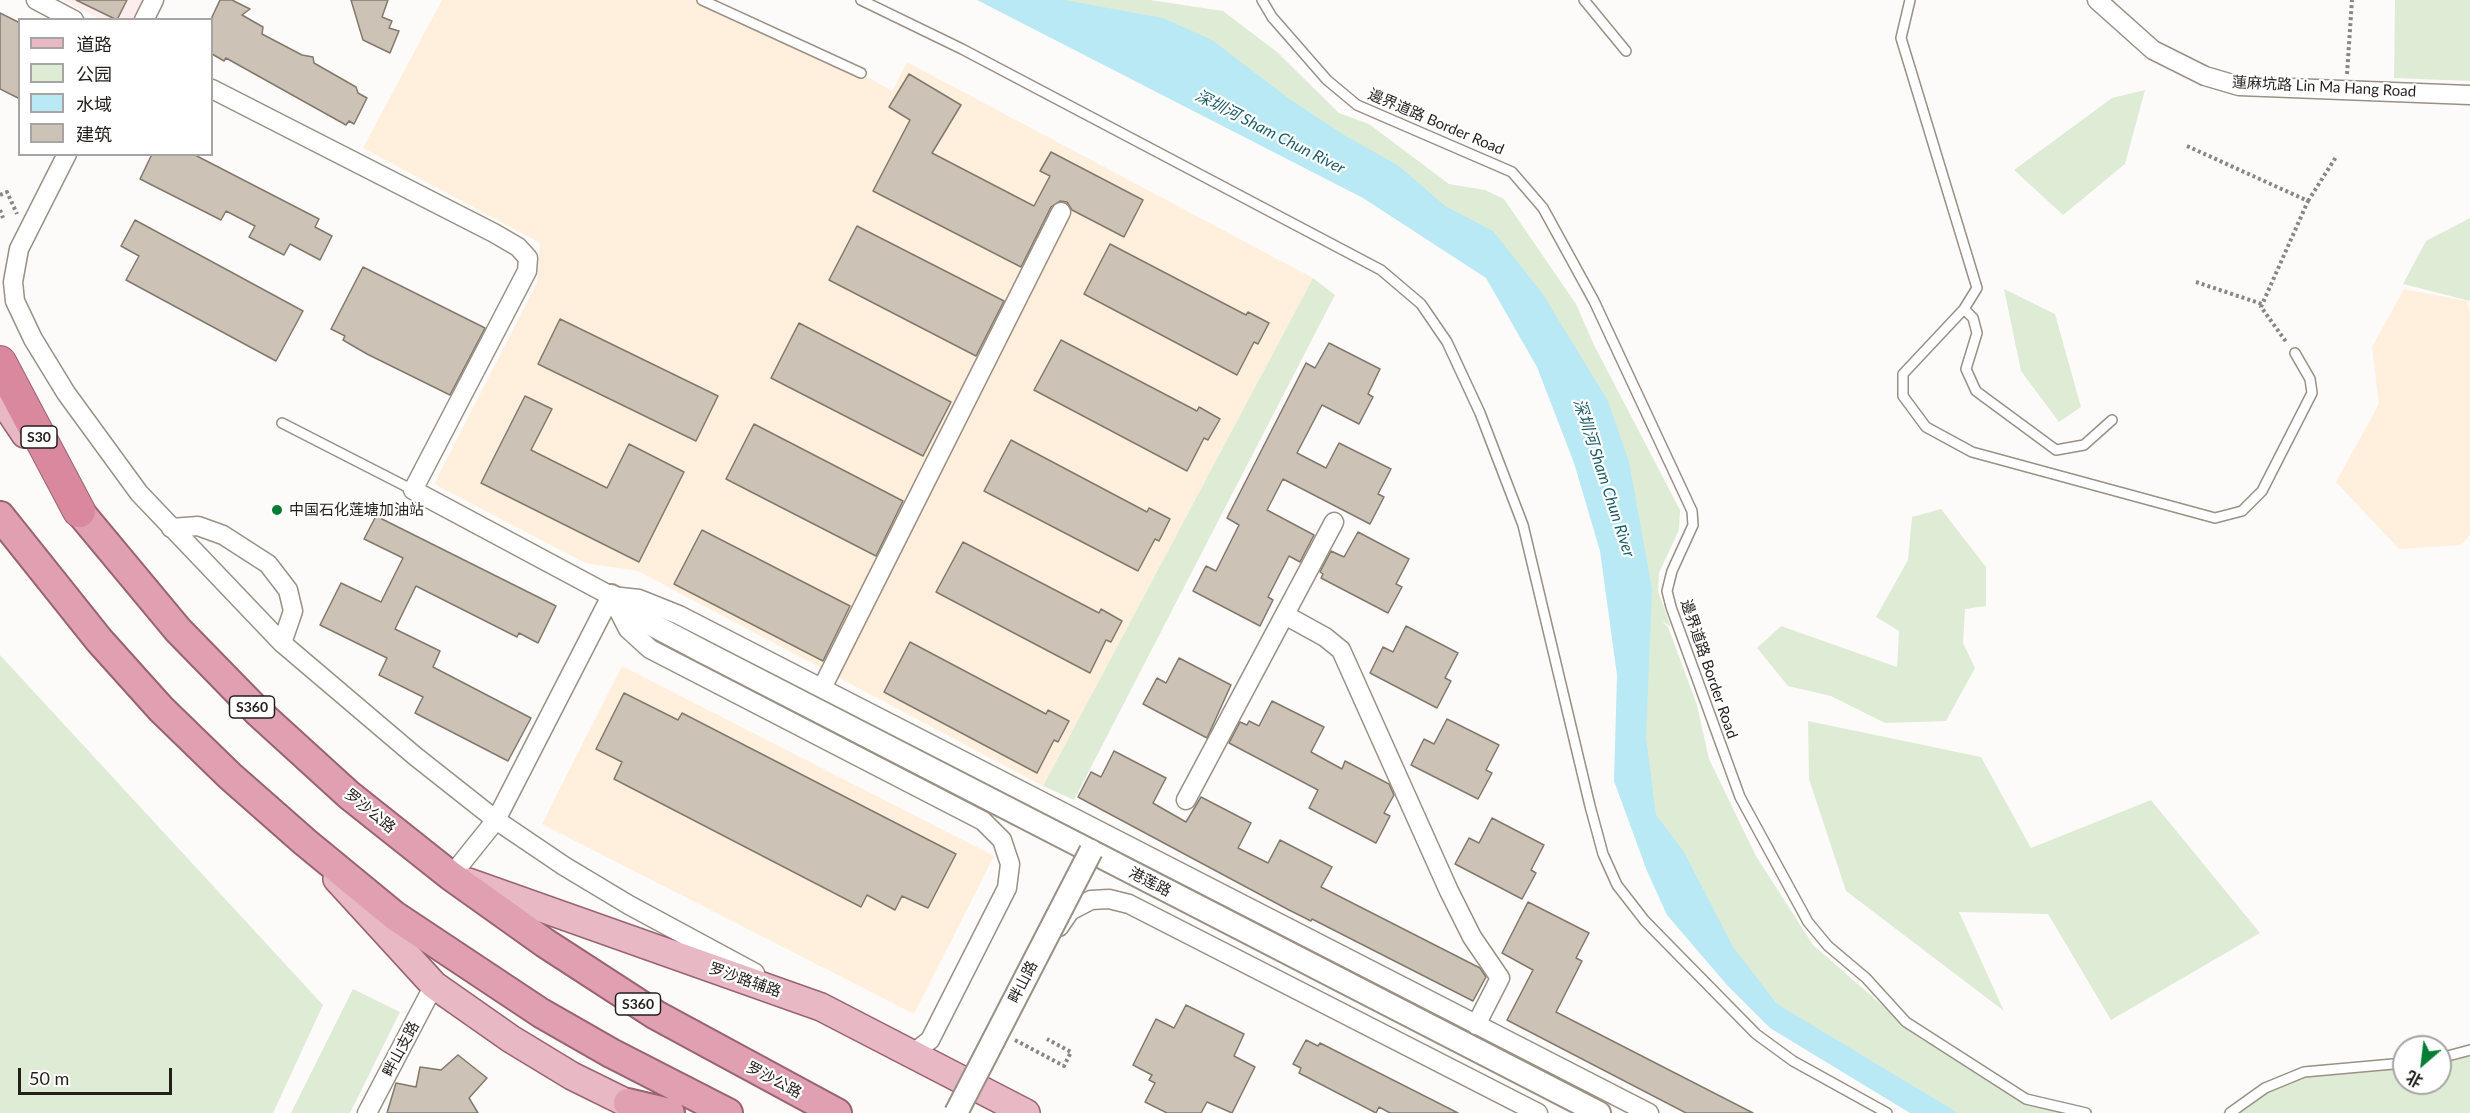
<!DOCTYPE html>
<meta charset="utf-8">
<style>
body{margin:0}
#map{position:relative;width:2470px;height:1113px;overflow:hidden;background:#fdfbf9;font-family:Lato,"Noto Sans SC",sans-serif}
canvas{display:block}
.legend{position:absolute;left:18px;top:18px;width:195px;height:138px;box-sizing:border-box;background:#fff;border:2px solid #a7a5a3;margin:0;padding:8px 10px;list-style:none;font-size:18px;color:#231f1a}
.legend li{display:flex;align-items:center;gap:12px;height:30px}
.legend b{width:30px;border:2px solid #a7a5a3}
.north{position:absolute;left:2392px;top:1035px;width:60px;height:60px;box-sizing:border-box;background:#fff;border:2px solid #a7a5a3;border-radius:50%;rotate:208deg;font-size:16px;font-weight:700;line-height:24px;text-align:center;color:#231f1a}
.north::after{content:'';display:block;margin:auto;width:21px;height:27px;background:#057d34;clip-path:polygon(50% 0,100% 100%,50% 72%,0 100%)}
.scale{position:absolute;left:18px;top:1068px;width:154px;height:27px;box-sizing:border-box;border:3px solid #231f1a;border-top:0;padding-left:8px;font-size:18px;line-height:21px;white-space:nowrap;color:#231f1a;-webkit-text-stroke:4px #fff;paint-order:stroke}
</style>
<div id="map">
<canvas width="2470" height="1113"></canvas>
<ul class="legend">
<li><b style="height:8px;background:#e8b8c5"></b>道路</li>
<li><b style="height:16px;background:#deecd6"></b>公园</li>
<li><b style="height:16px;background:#b8e9f4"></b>水域</li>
<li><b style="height:16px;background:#ccc2b5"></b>建筑</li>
</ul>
<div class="north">北</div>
<div class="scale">50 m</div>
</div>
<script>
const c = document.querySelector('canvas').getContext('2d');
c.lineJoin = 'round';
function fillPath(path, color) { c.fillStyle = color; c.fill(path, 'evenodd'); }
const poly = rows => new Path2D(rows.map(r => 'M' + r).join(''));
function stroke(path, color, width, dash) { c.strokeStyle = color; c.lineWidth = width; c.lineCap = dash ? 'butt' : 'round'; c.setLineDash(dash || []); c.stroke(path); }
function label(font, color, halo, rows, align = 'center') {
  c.font = font + ' Lato,"Noto Sans SC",sans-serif'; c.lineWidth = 4.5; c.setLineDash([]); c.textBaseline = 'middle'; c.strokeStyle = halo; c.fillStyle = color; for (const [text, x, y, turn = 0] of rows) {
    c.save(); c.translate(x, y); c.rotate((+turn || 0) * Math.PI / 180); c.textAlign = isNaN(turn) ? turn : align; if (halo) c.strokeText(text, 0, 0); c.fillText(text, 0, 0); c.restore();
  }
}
const industrial = poly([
 [442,0,702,0,861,73,892,91,907,62,1313,278,1043,786,638,571,585,563,434,484,537,283,540,243,363,148],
 [2404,289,2467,301,2470,314,2470,535,2461,545,2399,549,2336,482,2379,404,2372,347],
 [622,666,994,856,914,1014,542,824]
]);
const education = poly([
 [62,0,145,0,135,20,100,19]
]);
const green = poly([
 [1007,0,1150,0,1223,11,1277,52,1339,113,1369,124,1449,184,1485,190,1504,199,1576,304,1594,345,1680,510,1679,530,1659,573,1658,591,1671,627,1662,621,1668,627,1697,705,1709,759,1756,856,1813,945,1921,1039,2041,1103,2086,1113,1926,1113,1750,987,1653,843,1633,603,1524,295,1440,220],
 [2395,0,2470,0,2470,81,2394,78],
 [2145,90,2125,164,2063,215,2014,170,2112,98],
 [2470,218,2470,301,2403,284,2426,241],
 [1313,278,1335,295,1074,800,1043,786],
 [2004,289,2055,314,2081,407,2059,422,2021,371],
 [1941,509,1986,567,1986,606,1965,609,1963,643,1975,668,1946,721,1885,723,1831,696,1788,686,1757,648,1781,626,1897,667,1899,631,1876,617,1908,560,1912,517],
 [0,655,323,1005,273,1113,0,1113],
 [1808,721,1981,757,2031,848,2151,800,2260,933,2111,1020,2048,914,1959,912,2004,1011,1846,891,1809,779],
 [353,989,400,1012,350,1113,291,1113],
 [2470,1050,2470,1113,2222,1113,2311,1065,2404,1060,2404,1083,2440,1083,2440,1057]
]);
const water = poly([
 [977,0,1064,0,1163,18,1212,40,1288,98,1344,135,1399,166,1445,206,1493,231,1542,293,1608,401,1629,462,1652,589,1646,738,1656,815,1684,852,1733,947,1777,1004,1958,1113,1910,1113,1770,1028,1727,985,1667,915,1647,871,1614,781,1617,675,1600,551,1574,463,1537,367,1486,278,1363,198]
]);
const building = poly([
 [76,0,127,0,117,20,76,0],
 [220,0,232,0,250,9,242,15,263,27,262,34,302,55,313,57,314,63,356,87,358,93,367,98,354,124,349,121,346,125,226,58,224,61,212,54,212,17,220,0],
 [351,0,388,0,382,17,392,21,389,28,399,31,390,53,363,40,351,0],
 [0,13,20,23,20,99,0,89,0,13],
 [909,74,961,105,932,153,1034,206,1050,176,1040,171,1051,152,1143,200,1124,237,1072,210,1067,202,1060,201,1051,207,1021,267,873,191,910,120,889,107,909,74],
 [152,154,193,154,319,219,315,227,332,236,320,260,290,244,284,255,249,237,255,226,226,211,221,220,140,179,152,154],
 [135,220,303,311,276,361,126,280,139,256,121,246,135,220],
 [857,226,1004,301,976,356,829,280,857,226],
 [1110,244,1246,315,1248,312,1269,323,1258,344,1254,342,1237,375,1084,294,1110,244],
 [363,267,485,328,450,395,367,354,343,340,345,336,331,329,363,267],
 [560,319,718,396,696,441,538,364,560,319],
 [799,323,951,402,923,456,771,378,799,323],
 [1061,340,1197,411,1199,407,1220,419,1208,440,1204,438,1187,471,1034,390,1061,340],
 [1329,343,1380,369,1368,394,1373,397,1359,424,1322,405,1297,453,1326,468,1339,443,1391,469,1378,494,1384,497,1370,524,1283,479,1267,510,1314,535,1300,562,1289,556,1268,597,1273,600,1260,626,1193,591,1206,566,1216,571,1239,525,1227,518,1306,363,1315,368,1329,343],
 [525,396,552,409,531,450,607,488,629,444,684,472,639,562,481,483,525,396],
 [754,424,903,501,876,556,726,479,754,424],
 [1011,440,1147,512,1149,508,1170,519,1159,541,1155,539,1138,571,984,491,1011,440],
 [376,516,556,606,538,643,519,633,517,637,416,586,395,629,440,651,433,667,531,718,508,761,415,713,423,697,379,675,387,658,320,625,341,583,381,602,403,558,364,539,376,516],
 [702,530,850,606,823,661,674,584,702,530],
 [1358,532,1409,559,1396,584,1402,587,1388,613,1321,578,1323,574,1320,572,1331,551,1344,557,1358,532],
 [963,542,1099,613,1101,609,1122,621,1111,642,1106,640,1090,673,936,592,963,542],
 [1406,626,1458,653,1445,678,1451,681,1437,708,1370,673,1383,647,1393,652,1406,626],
 [910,642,1046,714,1048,710,1069,721,1058,742,1054,740,1037,773,884,692,910,642],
 [1179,658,1231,685,1207,738,1143,704,1157,678,1166,683,1179,658],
 [624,693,678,720,682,713,956,854,928,908,902,896,895,910,867,895,861,907,614,779,622,762,596,749,624,693],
 [1272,701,1324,727,1311,752,1342,769,1345,761,1389,784,1394,795,1384,813,1390,816,1376,843,1309,808,1318,790,1229,743,1240,722,1247,725,1249,721,1259,726,1272,701],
 [1447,719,1499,745,1486,770,1492,773,1478,799,1411,765,1424,739,1434,744,1447,719],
 [1114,751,1166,778,1153,803,1158,806,1186,822,1201,797,1251,823,1238,848,1268,863,1280,840,1332,867,1321,887,1480,968,1486,977,1473,1001,1312,919,1311,921,1289,910,1078,797,1091,772,1101,777,1114,751],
 [1492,818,1544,845,1531,870,1536,873,1522,899,1455,864,1469,838,1479,843,1492,818],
 [1528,902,1589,933,1576,958,1582,961,1556,1012,1753,1113,1686,1113,1507,1020,1533,970,1502,953,1528,902],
 [1186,1005,1244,1034,1234,1056,1255,1067,1232,1113,1207,1102,1201,1113,1167,1113,1145,1102,1155,1083,1149,1080,1152,1075,1133,1065,1156,1019,1174,1028,1186,1005],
 [1306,1040,1318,1046,1320,1043,1458,1113,1390,1113,1379,1107,1376,1113,1299,1073,1301,1068,1293,1064,1306,1040],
 [458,1055,487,1078,469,1098,478,1113,387,1113,396,1083,416,1087,420,1067,441,1070,458,1055]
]);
const path = poly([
 [2347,74,2352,0],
 [2187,146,2308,201,2261,307,2287,343],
 [0,195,7,192,17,214],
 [2308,201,2336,157],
 [0,210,3,218],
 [2196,282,2262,304]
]);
const service = poly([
 [702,0,861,73],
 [861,0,962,49,1381,270,1421,304,1447,342,1480,413,1523,525,1590,806,1603,854,1617,885,1645,921,1756,1034,1793,1061,1887,1113],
 [1262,0,1272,17,1327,80,1357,105,1512,172,1543,208,1594,301,1692,511,1693,525,1672,571,1667,591,1671,607,1740,797,1808,922,1828,946,1866,978,1906,1022,2026,1099,2086,1113],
 [1584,0,1626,51],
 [1910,0,1901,38,1977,288,1964,309,1903,374,1903,396,1926,427,1972,452,2215,518,2242,511,2262,491,2312,393,2310,379,2295,353],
 [1964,309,1973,318,1977,333,1966,369,1976,391,2056,450,2084,445,2112,420],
 [282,423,413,490],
 [2440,1058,2470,1050],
 [2230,1113,2265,1088,2304,1072,2404,1063]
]);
const minor = poly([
 [36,0,74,20],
 [2097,0,2153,50,2205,76,2239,86,2470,95],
 [144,20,154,0],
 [212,89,494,233,518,247,528,258,527,271,413,490,611,596,496,820,451,876],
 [67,154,19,249,13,282,15,301,33,339,66,393,139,493,282,643,415,756,496,820,564,866,629,905,755,973],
 [171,528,198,526,223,535,268,564,288,590,293,611,282,643],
 [1285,615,1325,637,1341,650,1449,891,1472,937,1500,978,1476,1025],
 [822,688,1061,212],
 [1186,800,1334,522],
 [1059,927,1070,911,1091,900,1109,899,1129,904,1538,1113],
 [912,1054,930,1040,1007,888,1010,864,1002,840,983,821,650,649,628,629,611,596,639,599,679,615,1649,1113],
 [367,1113,434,985]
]);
const tertiary = poly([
 [611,596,647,622,702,651,1599,1113]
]);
const primary = poly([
 [0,397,25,434],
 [337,879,434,985,511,1039,572,1076,647,1113],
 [468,882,821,1007,1026,1113]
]);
const trunk = poly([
 [79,511,178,630,259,713,349,795,451,876,545,943,656,1015,837,1113],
 [0,516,99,640,161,709,230,776,305,842,395,916,541,1013,611,1053,728,1113],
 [628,1103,670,1113]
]);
const motorway = poly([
 [0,362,79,511]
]);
const pathBridge = poly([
 [1015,1040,1064,1066,1071,1052,1047,1039]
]);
const tertiaryBridge = poly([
 [956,1113,1091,851]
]);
const markers = [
 [277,510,6,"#057d34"]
];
const shields = [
 [39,437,36],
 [252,707,45],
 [638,1004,45]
];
const shieldNames = [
 ["S30",39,437],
 ["S360",252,707],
 ["S360",638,1004]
];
const streetNames = [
 ["蓮麻坑路 Lin Ma Hang Road",2324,87,3],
 ["邊界道路 Border Road",1436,122,23],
 ["邊界道路 Border Road",1709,669,71],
 ["罗沙公路",370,811,39],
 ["港莲路",1150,882,27],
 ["罗沙路辅路",745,980,19],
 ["畔山路",1023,982,-63],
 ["畔山支路",401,1049,-62],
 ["罗沙公路",774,1080,28]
];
const poiNames = [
 ["中国石化莲塘加油站",289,510]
];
const waterNames = [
 ["深圳河 Sham Chun River",1270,132,27],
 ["深圳河 Sham Chun River",1604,478,72]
];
fillPath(industrial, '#ffefdc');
fillPath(education, '#feedec');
fillPath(green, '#deecd6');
fillPath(water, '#b8e9f4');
fillPath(building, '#ccc2b5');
stroke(building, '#82796d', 1.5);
stroke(service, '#9a9084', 12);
stroke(minor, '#9a9084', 21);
stroke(tertiary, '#9a9084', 26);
stroke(primary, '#996370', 30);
stroke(trunk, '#996370', 32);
stroke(motorway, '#996370', 34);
stroke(path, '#898683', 4, [3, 3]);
stroke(service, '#fff', 9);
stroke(minor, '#fff', 18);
stroke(tertiary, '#fff', 22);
stroke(primary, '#e8b8c5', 27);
stroke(trunk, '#e0a0b2', 28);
stroke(motorway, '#d9889e', 32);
stroke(tertiaryBridge, '#9a9084', 26, []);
stroke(pathBridge, '#898683', 4, [3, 3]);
stroke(tertiaryBridge, '#fff', 22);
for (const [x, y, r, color] of markers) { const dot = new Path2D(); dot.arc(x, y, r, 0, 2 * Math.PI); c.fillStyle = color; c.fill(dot); stroke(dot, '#fff', 2); }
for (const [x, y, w] of shields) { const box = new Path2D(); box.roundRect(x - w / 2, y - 11, w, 22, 4.5); c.fillStyle = '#fff'; c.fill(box); stroke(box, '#231f1a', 1.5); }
label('bold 14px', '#231f1a', null, shieldNames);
label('15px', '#231f1a', '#fff', streetNames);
label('15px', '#231f1a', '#fff', poiNames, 'left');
label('italic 16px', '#1d5d69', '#fff', waterNames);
</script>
